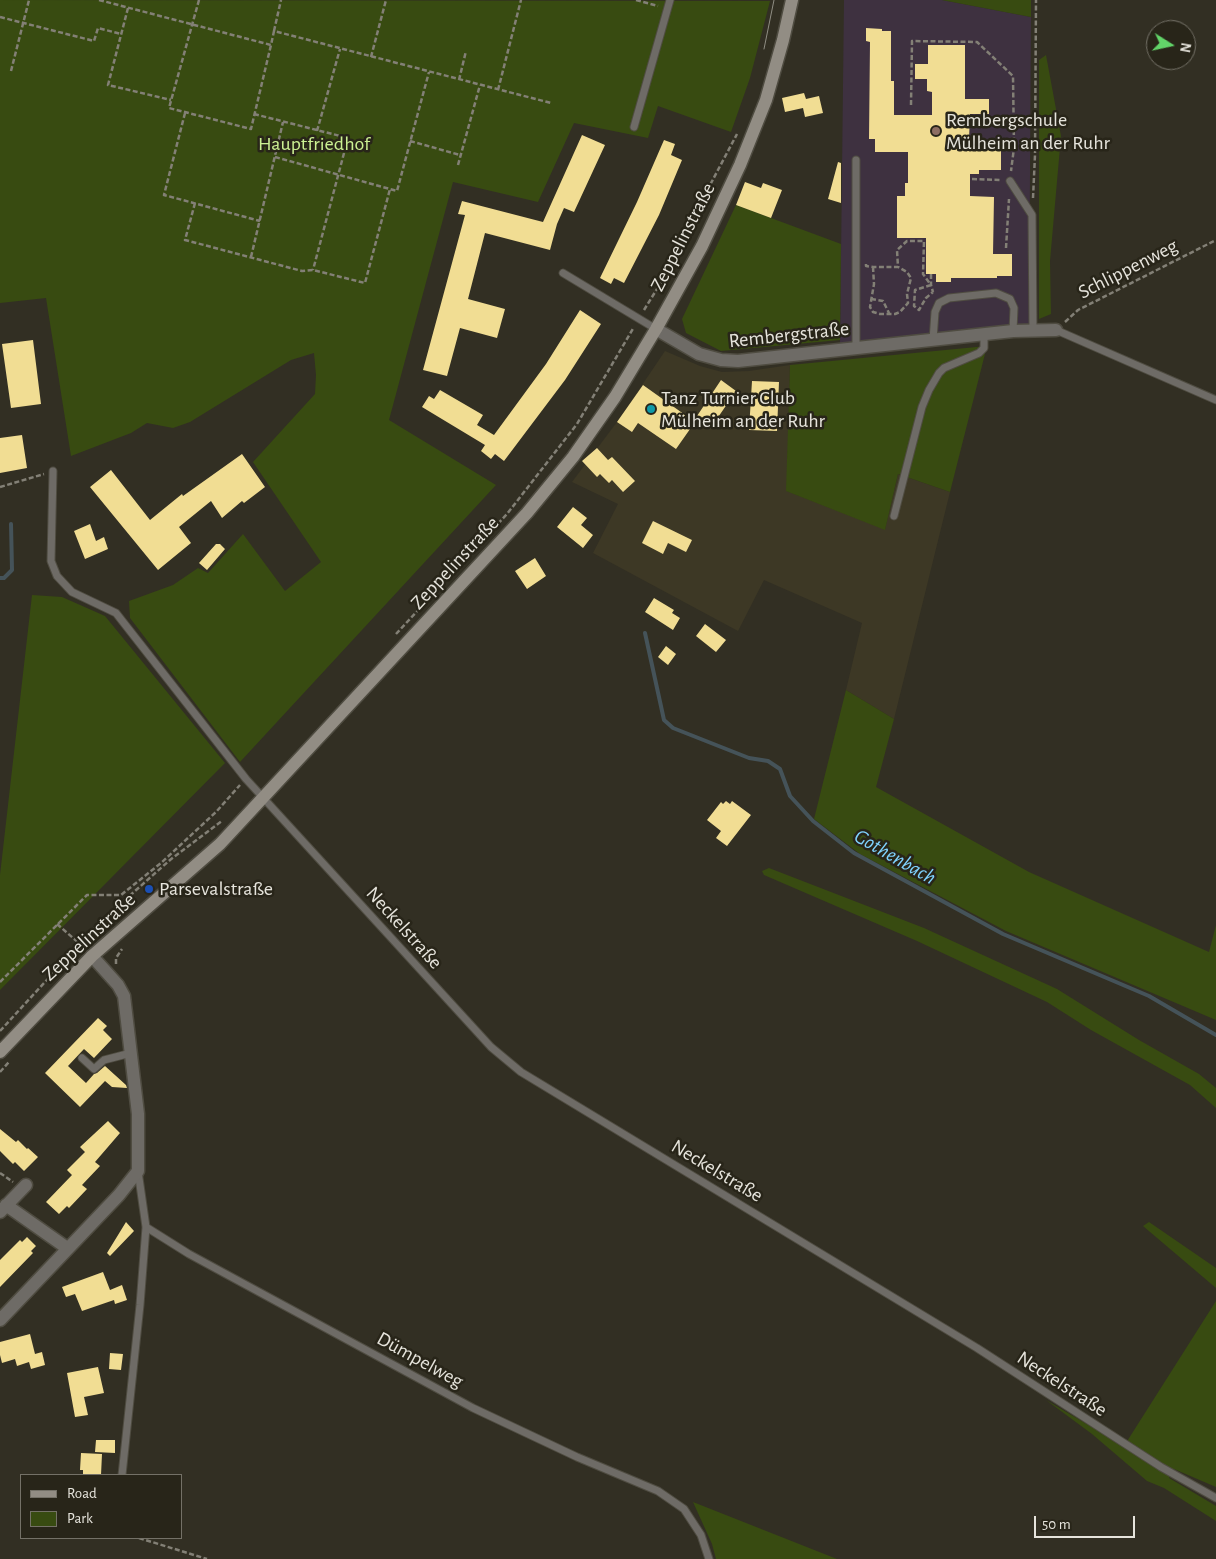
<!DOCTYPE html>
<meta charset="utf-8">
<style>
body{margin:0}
#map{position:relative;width:1216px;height:1559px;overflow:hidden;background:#322f23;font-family:"Alegreya Sans",sans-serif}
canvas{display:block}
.legend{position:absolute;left:20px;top:1474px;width:162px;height:65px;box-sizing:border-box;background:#282519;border:1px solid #747167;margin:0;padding:6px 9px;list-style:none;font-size:15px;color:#e6e4dc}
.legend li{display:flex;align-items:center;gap:10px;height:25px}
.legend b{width:25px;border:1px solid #747167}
.north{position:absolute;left:1146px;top:20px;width:50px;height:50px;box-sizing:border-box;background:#282519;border:1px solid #747167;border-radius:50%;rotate:100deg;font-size:14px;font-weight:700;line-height:20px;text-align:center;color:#e6e4dc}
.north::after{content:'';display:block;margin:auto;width:18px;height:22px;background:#62d469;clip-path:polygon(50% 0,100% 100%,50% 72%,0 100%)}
.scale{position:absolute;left:1034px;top:1516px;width:101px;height:22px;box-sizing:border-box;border:2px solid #e6e4dc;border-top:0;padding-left:6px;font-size:15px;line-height:18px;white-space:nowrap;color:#e6e4dc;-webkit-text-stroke:4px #282519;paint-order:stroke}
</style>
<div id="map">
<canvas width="1216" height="1559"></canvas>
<ul class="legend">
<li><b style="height:6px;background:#928d84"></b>Road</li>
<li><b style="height:14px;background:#384b11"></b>Park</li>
</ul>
<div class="north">N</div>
<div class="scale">50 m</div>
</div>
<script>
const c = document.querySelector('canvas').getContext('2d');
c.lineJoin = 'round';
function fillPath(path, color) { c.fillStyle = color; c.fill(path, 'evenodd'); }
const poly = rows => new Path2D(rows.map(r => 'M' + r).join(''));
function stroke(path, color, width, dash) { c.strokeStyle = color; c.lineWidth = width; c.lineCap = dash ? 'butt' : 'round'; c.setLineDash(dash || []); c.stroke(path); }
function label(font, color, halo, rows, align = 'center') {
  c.font = font + ' "Alegreya Sans",sans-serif'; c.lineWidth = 5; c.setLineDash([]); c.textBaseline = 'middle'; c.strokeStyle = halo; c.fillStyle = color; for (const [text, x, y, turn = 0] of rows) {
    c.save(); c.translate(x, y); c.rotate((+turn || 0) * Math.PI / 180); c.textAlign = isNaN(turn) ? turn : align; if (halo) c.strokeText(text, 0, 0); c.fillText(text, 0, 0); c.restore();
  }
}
const built = poly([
 [665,351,700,366,722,372,749,371,790,365,787,491,885,529,898,474,950,492,894,719,846,690,862,623,764,580,738,631,593,553,618,504,572,482,617,422]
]);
const education = poly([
 [844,0,942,0,1031,17,1029,326,840,344]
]);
const green = poly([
 [0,0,770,1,750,78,731,132,658,106,648,138,574,123,538,202,453,182,389,420,496,485,240,762,130,618,129,601,173,585,198,568,208,573,243,534,285,591,321,562,253,462,315,394,316,375,314,353,291,360,190,422,173,428,147,423,131,433,71,456,46,298,0,303],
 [942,0,1031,0,1031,17],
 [1046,55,1061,136,1050,261,1051,314,1039,319,1039,60],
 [736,205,841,244,840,340,721,351,686,333,682,319],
 [987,346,950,492,898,474,885,530,786,491,790,365],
 [32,595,62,597,105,616,225,763,0,990,0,875],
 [846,690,894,719,876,787,1029,872,1209,952,1216,925,1216,1020,1006,931,860,854,814,819],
 [769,868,924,928,1057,989,1139,1040,1199,1074,1216,1088,1216,1108,1190,1085,1091,1030,1047,1002,917,941,764,875,762,871],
 [1149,1222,1216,1268,1216,1288,1143,1226],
 [1216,1301,1216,1487,1174,1469,1169,1478,1216,1506,1216,1521,1164,1488,1147,1481,1092,1434,1046,1400,1124,1446],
 [693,1502,837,1559,716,1559,712,1544]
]);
const stream = poly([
 [0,578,4,578,12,570,11,524],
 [645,633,664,720,673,728,749,758,768,761,780,769,790,796,813,821,854,853,1003,934,1149,996,1216,1035]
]);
const building = poly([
 [866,28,882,29,882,31,891,31,891,81,894,81,894,115,932,115,932,92,927,91,927,79,915,79,915,64,928,64,928,45,965,45,965,99,989,99,989,114,970,114,969,140,1001,140,1001,170,979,170,979,174,970,174,970,196,994,197,993,254,1012,254,1012,276,997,276,997,278,951,278,951,282,936,282,936,274,926,274,926,238,897,238,897,196,905,196,905,183,908,183,908,152,875,152,875,139,869,139,870,42,866,41],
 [804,93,806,99,819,96,823,113,805,117,803,108,785,112,782,98],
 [582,135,605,145,574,212,564,208,557,224,550,250,485,233,468,299,505,309,497,338,460,328,447,376,423,370,465,215,458,214,462,201,543,222],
 [664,140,675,144,671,155,682,160,659,215,624,283,614,278,611,284,600,278,637,202],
 [838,162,841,163,841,203,828,199],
 [745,182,761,188,763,183,782,190,771,218,736,205],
 [580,310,601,324,565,380,504,461,495,454,491,459,481,451,485,445,422,407,429,396,434,399,440,390,483,415,477,425,494,435,546,364],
 [33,340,41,404,11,408,2,344],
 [721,380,736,391,710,429,695,419],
 [752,381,779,382,777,431,749,430],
 [643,385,695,422,676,449,638,423,632,432,617,422],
 [22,435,27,468,0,473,0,438],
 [597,448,608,460,612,457,635,481,623,492,612,480,609,483,600,474,597,477,582,461],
 [242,454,265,487,244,503,242,501,222,518,211,501,179,527,191,543,158,570,90,487,111,470,150,520,182,494,183,496],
 [573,507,587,518,581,525,593,535,583,548,557,527],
 [653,521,692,540,686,552,668,543,663,554,642,543],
 [90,524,96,541,104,537,108,549,85,559,74,531],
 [216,544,220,544,225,549,207,570,199,563],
 [535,558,546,576,527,589,515,571],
 [654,598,674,610,672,613,680,618,673,630,645,612],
 [705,624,726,640,716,652,696,636],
 [666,646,676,654,668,665,658,657],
 [726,801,730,804,732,801,751,815,727,846,716,838,721,831,707,820,721,802,723,804],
 [98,1018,107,1026,103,1030,112,1039,94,1058,84,1049,68,1066,86,1083,94,1074,97,1073,105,1066,126,1085,127,1088,112,1087,105,1081,80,1107,45,1073],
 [108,1121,120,1133,95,1162,100,1166,82,1185,87,1189,69,1208,67,1206,59,1214,46,1202,72,1175,67,1170,85,1152,80,1147],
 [0,1129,16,1142,18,1140,27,1149,28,1148,38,1157,24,1171,15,1162,13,1164,0,1151],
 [126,1222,134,1231,110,1256,107,1253],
 [27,1237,36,1246,31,1251,33,1253,0,1287,0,1260,20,1240,22,1242],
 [103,1272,110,1290,122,1285,127,1300,115,1304,114,1300,82,1311,75,1294,66,1297,62,1287],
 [30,1334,35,1354,42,1352,45,1365,31,1369,29,1362,17,1366,15,1359,2,1363,0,1355,0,1342],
 [110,1353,123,1354,121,1370,109,1369],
 [98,1367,104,1393,84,1397,88,1415,75,1417,67,1373],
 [96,1440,115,1440,115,1453,95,1452],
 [81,1453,102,1454,101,1475,83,1475,83,1470,80,1470]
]);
const path = poly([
 [99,0,271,45,274,31,551,103],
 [199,0,169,108,251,129,271,45],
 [636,0,658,6],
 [128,8,108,85,171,100],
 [0,17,94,41,98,28,121,34],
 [274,31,281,0],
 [371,57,386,0],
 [11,71,29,0],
 [459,80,466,51],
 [498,90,521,0],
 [911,105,912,41,977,42,1013,76,1014,148,1011,171],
 [185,113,164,195,260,221],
 [254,114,348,138,313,270],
 [317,131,340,49],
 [410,141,460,155],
 [275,157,397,191,429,72],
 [458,165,480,85],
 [972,179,1001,180],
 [1033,198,1035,155,1036,0],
 [195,203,185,240,302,271,313,270,365,283,390,189],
 [1006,248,1009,199],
 [251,257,283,122],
 [866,264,866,266,873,267,898,267,897,250,907,241,924,241,923,274,931,285],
 [873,267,874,284,870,307,873,312,880,314,895,314,900,312,908,303,907,294,911,278,907,272,898,267],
 [931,274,931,285,933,292],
 [931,285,915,290,914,306,919,310,926,298,933,292],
 [871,299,883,301,889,313],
 [644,310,673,263,700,204,737,134],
 [1065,322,1078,310,1216,240],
 [0,487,44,474],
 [396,634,507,514,577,424,634,327],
 [57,924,80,944],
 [116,964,116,958,122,949],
 [0,982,87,895,121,895,161,863,216,812,240,785],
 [0,1031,100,922,170,860,222,821],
 [0,1072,9,1062],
 [0,1173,13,1182],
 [139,1538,207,1559]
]);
const lane = poly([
 [634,127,670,0],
 [1010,181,1032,215,1033,331],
 [563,273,656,329],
 [1056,330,1216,400],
 [933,340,935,312,939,303,949,298,996,293,1010,299,1014,308,1013,331],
 [856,347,856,160],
 [53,471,51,561,57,576,72,592,116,613,246,779,491,1047,521,1072,977,1348,1161,1467,1216,1498],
 [894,516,922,407,929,390,939,373,944,368,979,353,984,348,984,334],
 [82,1058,94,1069,104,1060,131,1053],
 [146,1227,189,1254,473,1408,577,1457,658,1491,684,1509,701,1535,709,1559],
 [122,1475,140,1305,146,1227,138,1171]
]);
const street = poly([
 [656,329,699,354,721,360,738,361,1013,331,1056,330],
 [6,1205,67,1248],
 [0,1212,26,1185],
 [0,1320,119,1195,138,1171,138,1114,124,996,118,985,92,956]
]);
const secondary = poly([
 [0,1052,92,956,220,844,527,513,573,457,615,397,656,329,702,246,740,165,766,100,783,40,792,0]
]);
const tram = poly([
 [764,49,774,0]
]);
const markers = [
 [936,131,5,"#8d6e63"],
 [651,409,5,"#0f9aa8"],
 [149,889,5,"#1a4fb4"]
];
const poiNames = [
 ["Rembergschule",946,120],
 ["Mülheim an der Ruhr",946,143],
 ["Tanz Turnier Club",661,398],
 ["Mülheim an der Ruhr",661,421],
 ["Parsevalstraße",159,889]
];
const parkNames = [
 ["Hauptfriedhof",314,144]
];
const streetNames = [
 ["Zeppelinstraße",683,237,-63],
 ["Schlippenweg",1128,269,-27],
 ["Rembergstraße",789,335,-6],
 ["Zeppelinstraße",455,563,-47],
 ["Neckelstraße",404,928,48],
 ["Zeppelinstraße",89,937,-43],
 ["Neckelstraße",717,1171,31],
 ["Dümpelweg",420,1360,29],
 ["Neckelstraße",1062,1384,33]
];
const waterNames = [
 ["Gothenbach",895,857,30]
];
fillPath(built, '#3d3825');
fillPath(education, '#3e3140');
fillPath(green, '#384b11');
stroke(stream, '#455359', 4);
fillPath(building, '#f1dd93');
stroke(lane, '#4f4c41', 9);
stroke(street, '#4f4c41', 15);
stroke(secondary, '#4f4c41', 15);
stroke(path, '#838076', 2.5, [5, 2.5]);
stroke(lane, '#6e6b66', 7);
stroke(street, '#6e6b66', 12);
stroke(secondary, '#928d84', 12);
stroke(tram, '#908e84', 1);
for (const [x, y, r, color] of markers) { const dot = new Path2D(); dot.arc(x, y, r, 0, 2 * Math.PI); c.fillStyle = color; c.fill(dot); stroke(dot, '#282519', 2); }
label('20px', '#e6e4dc', '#282519', poiNames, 'left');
label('20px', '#ccf193', '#282519', parkNames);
label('20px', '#e6e4dc', '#282519', streetNames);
label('italic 21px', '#7fd2fd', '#282519', waterNames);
</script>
